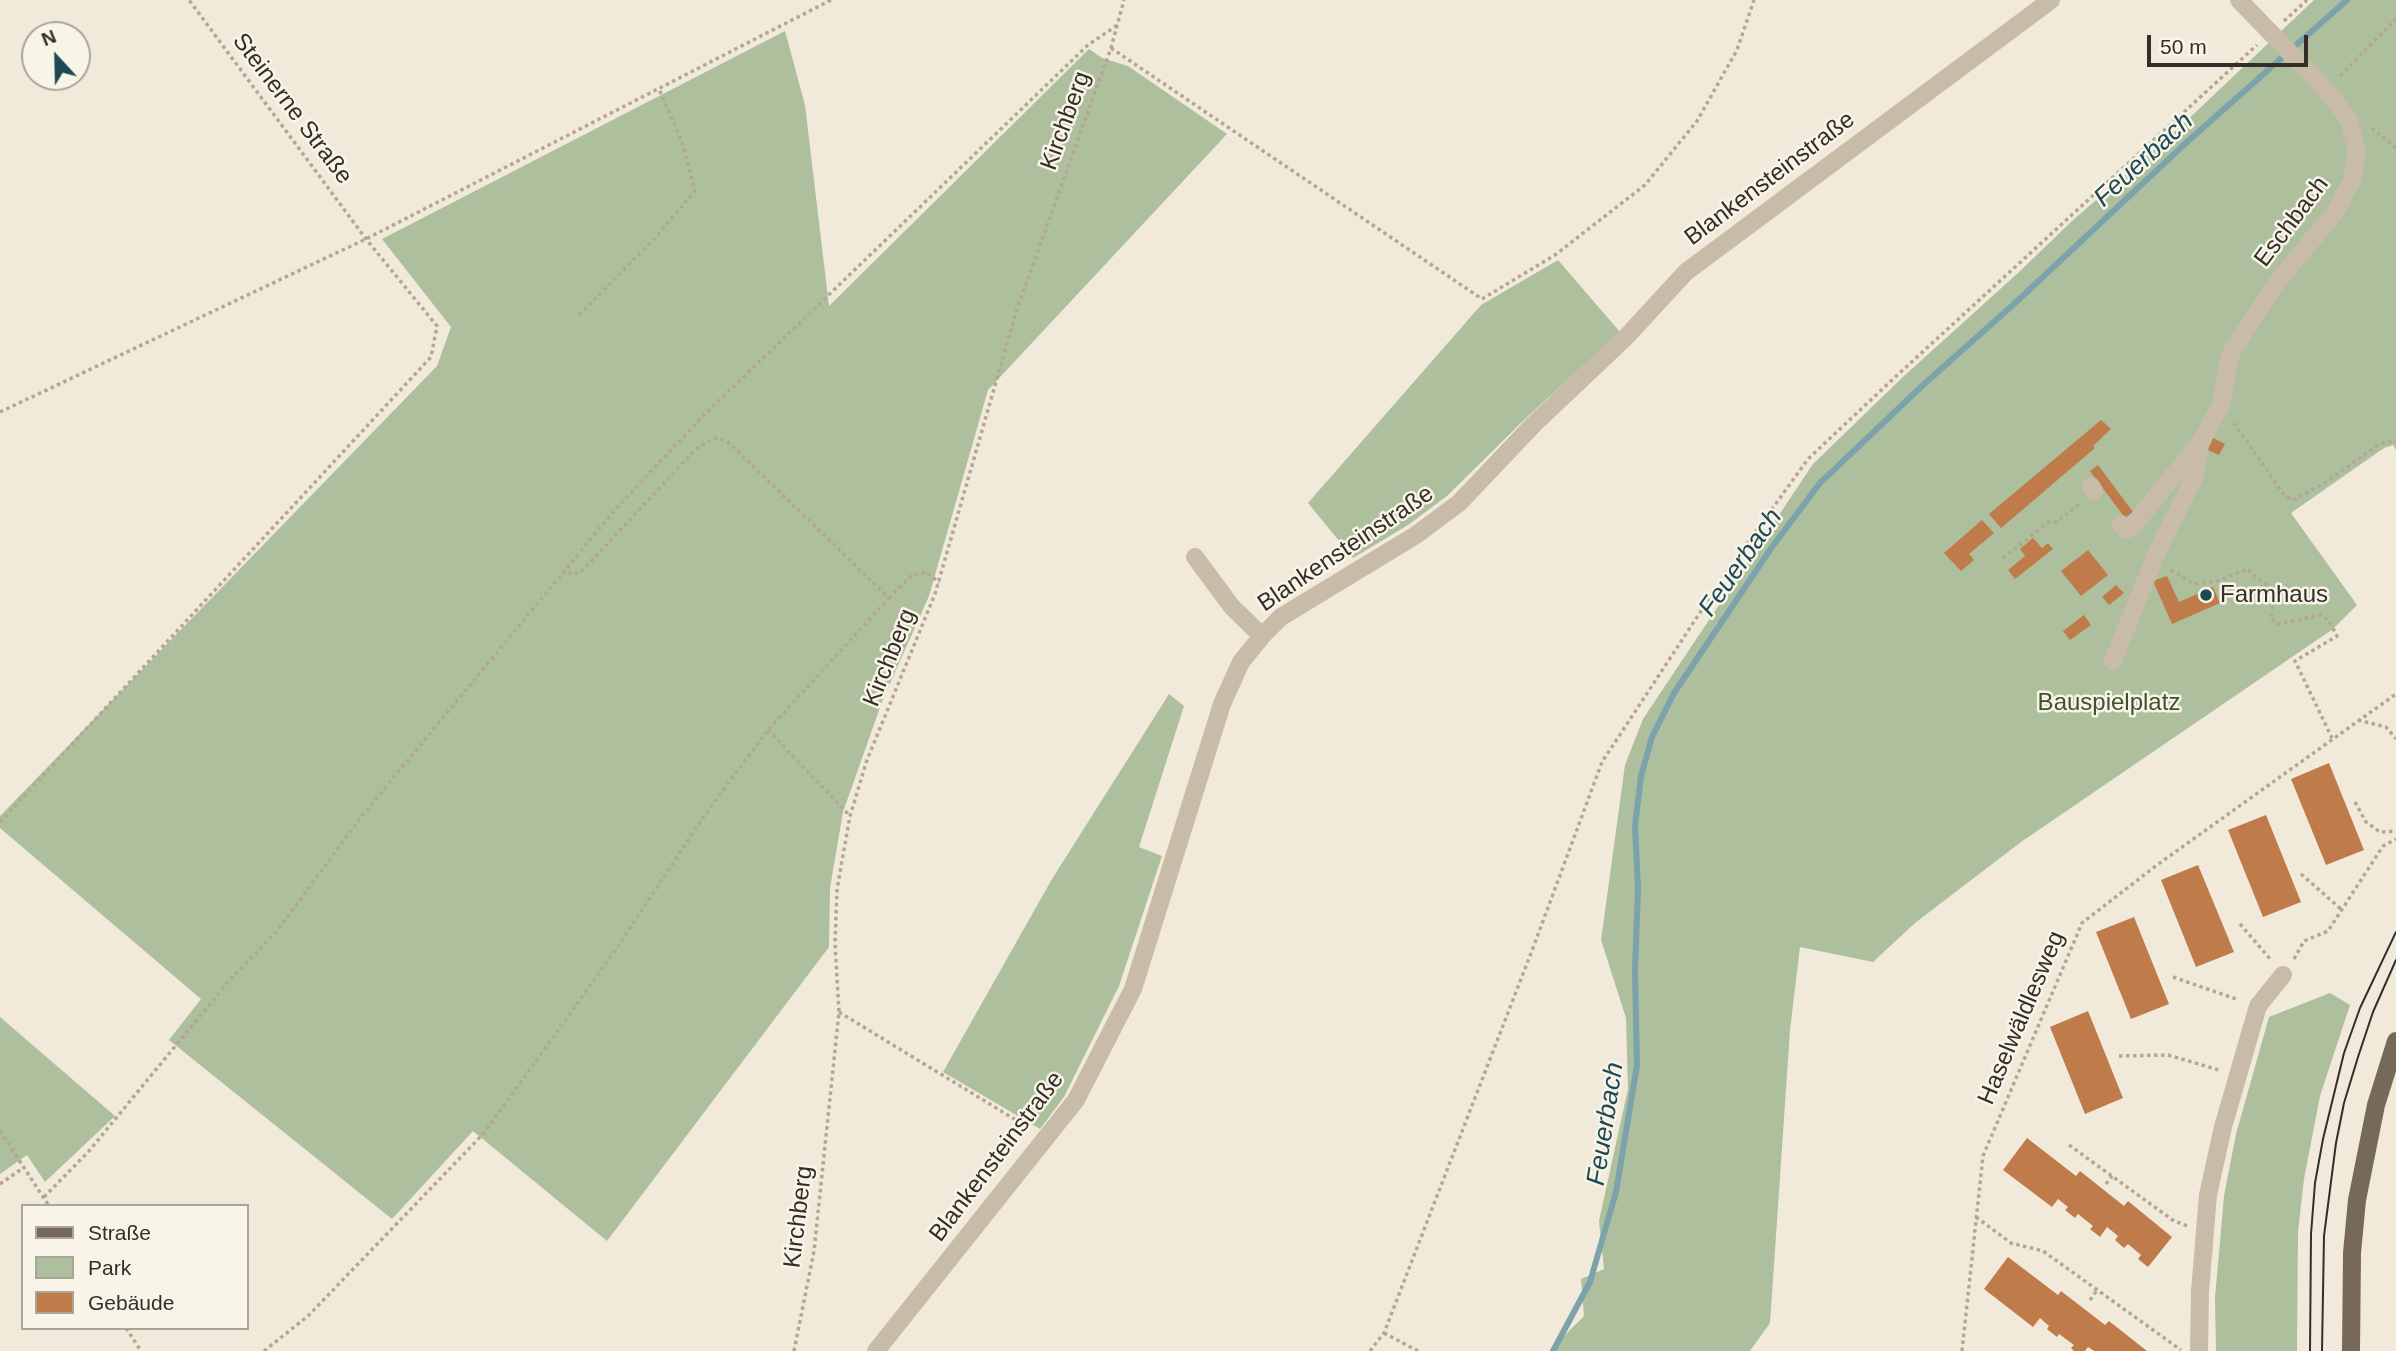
<!DOCTYPE html>
<meta charset="utf-8">
<style>
body{margin:0}
#map{position:relative;width:2396px;height:1351px;overflow:hidden;background:#f1eadb;font-family:Helvetica,sans-serif}
canvas{display:block}
.legend{position:absolute;left:21px;top:1204px;width:228px;height:126px;box-sizing:border-box;background:#f8f4e8;border:2px solid #aaa59b;margin:0;padding:9px 12px;list-style:none;font-size:21px;color:#352e28}
.legend li{display:flex;align-items:center;gap:14px;height:35px}
.legend b{width:35px;border:2px solid #aaa59b}
.north{position:absolute;left:21px;top:21px;width:70px;height:70px;box-sizing:border-box;background:#f8f4e8;border:2px solid #aaa59b;border-radius:50%;rotate:338deg;font-size:19px;font-weight:700;line-height:28px;text-align:center;color:#352e28}
.north::after{content:'';display:block;margin:auto;width:24px;height:32px;background:#1f4855;clip-path:polygon(50% 0,100% 100%,50% 72%,0 100%)}
.scale{position:absolute;left:2147px;top:35px;width:161px;height:32px;box-sizing:border-box;border:4px solid #352e28;border-top:0;padding-left:9px;font-size:21px;line-height:24px;white-space:nowrap;color:#352e28;-webkit-text-stroke:5px #f8f4e8;paint-order:stroke}
</style>
<div id="map">
<canvas width="2396" height="1351"></canvas>
<ul class="legend">
<li><b style="height:9px;background:#76685a"></b>Straße</li>
<li><b style="height:19px;background:#adbf9c"></b>Park</li>
<li><b style="height:19px;background:#c07b4a"></b>Gebäude</li>
</ul>
<div class="north">N</div>
<div class="scale">50 m</div>
</div>
<script>
const c = document.querySelector('canvas').getContext('2d');
c.lineJoin = 'round';
function fillPath(path, color) { c.fillStyle = color; c.fill(path, 'evenodd'); }
const poly = rows => new Path2D(rows.map(r => 'M' + r).join(''));
function stroke(path, color, width, dash) { c.strokeStyle = color; c.lineWidth = width; c.lineCap = dash ? 'butt' : 'round'; c.setLineDash(dash || []); c.stroke(path); }
function label(font, color, halo, rows, align = 'center') {
  c.font = font + ' Helvetica,sans-serif'; c.lineWidth = 5; c.setLineDash([]); c.textBaseline = 'middle'; c.strokeStyle = halo; c.fillStyle = color; for (const [text, x, y, turn = 0] of rows) {
    c.save(); c.translate(x, y); c.rotate((+turn || 0) * Math.PI / 180); c.textAlign = isNaN(turn) ? turn : align; if (halo) c.strokeText(text, 0, 0); c.fillText(text, 0, 0); c.restore();
  }
}
const green = poly([
 [2314,0,2396,0,2396,450,2393,445,2384,448,2291,513,2357,605,2333,629,2021,842,1915,923,1873,962,1800,947,1790,1030,1770,1323,1750,1351,1553,1351,1559,1341,1584,1316,1581,1279,1604,1269,1599,1221,1628,1089,1626,1018,1601,940,1625,765,1643,719,1813,464,1904,376,2018,273,2072,221,2182,125],
 [785,31,805,105,829,306,1089,49,1102,58,1128,66,1227,134,988,390,929,596,883,699,843,812,830,888,829,947,607,1241,473,1131,392,1219,169,1040,201,999,0,828,0,816,437,366,451,327,382,239],
 [1558,260,1620,332,1526,418,1447,496,1408,525,1353,558,1308,503,1481,305],
 [1169,694,1184,706,1139,847,1162,856,1119,986,1064,1097,1040,1129,943,1072,1052,879],
 [2330,993,2350,1005,2320,1096,2304,1179,2298,1232,2297,1351,2216,1351,2215,1298,2224,1196,2236,1134,2269,1017],
 [0,1017,115,1116,45,1182,27,1155,0,1174]
]);
const stream = poly([
 [1553,1351,1590,1282,1616,1192,1637,1065,1635,970,1638,888,1635,826,1641,776,1652,737,1674,693,1772,547,1820,483,1922,386,2014,304,2188,141,2347,0]
]);
const building = poly([
 [2101,420,2111,429,2093,446,2095,448,2001,528,1989,514],
 [2213,438,2225,444,2219,455,2208,450],
 [2098,465,2133,512,2125,518,2090,471],
 [1982,520,1994,533,1969,554,1974,560,1961,571,1944,553],
 [2033,538,2042,548,2048,543,2053,549,2015,579,2008,570,2025,556,2020,549],
 [2088,550,2108,575,2081,596,2061,571],
 [2167,576,2179,602,2213,587,2220,603,2172,624,2153,581],
 [2116,585,2124,593,2109,605,2102,597],
 [2084,615,2091,625,2070,640,2063,631],
 [2329,763,2364,850,2326,865,2291,779],
 [2266,815,2301,902,2263,917,2228,830],
 [2198,865,2234,952,2196,967,2161,880],
 [2134,917,2169,1004,2131,1019,2096,932],
 [2088,1011,2123,1098,2085,1114,2050,1027],
 [2027,1138,2076,1176,2080,1171,2124,1206,2128,1201,2172,1237,2148,1267,2138,1259,2141,1255,2128,1244,2124,1248,2115,1240,2118,1236,2107,1227,2100,1237,2090,1229,2093,1226,2078,1214,2075,1218,2065,1210,2068,1207,2058,1199,2052,1207,2003,1170],
 [2008,1257,2058,1295,2061,1291,2105,1325,2109,1321,2147,1351,2094,1351,2088,1347,2085,1351,2074,1351,2071,1348,2074,1345,2059,1334,2057,1337,2047,1329,2049,1326,2040,1318,2033,1327,1984,1289]
]);
const path = poly([
 [2284,21,2307,0],
 [1111,48,1482,299,1555,255,1645,185,1697,121,1737,50,1754,0],
 [2340,76,2396,19],
 [2372,128,2396,148],
 [579,315,655,238,695,191,681,139,659,89],
 [0,412,366,239,831,0],
 [2234,423,2284,495,2293,500,2323,484,2381,443,2396,441],
 [2003,558,2049,522,2057,522,2080,503],
 [2171,570,2194,584,2218,581,2247,569,2275,591,2271,619,2279,624,2321,615,2329,621,2337,636,2295,661,2332,738],
 [889,598,911,576,927,572,939,583],
 [2358,720,2386,727,2396,739],
 [768,730,850,816],
 [2355,802,2366,822,2380,832,2396,831],
 [0,822,431,357,437,326,366,239,189,0],
 [2301,874,2342,910],
 [2240,924,2271,960],
 [2294,959,2304,941,2328,931,2383,846,2396,839],
 [2173,977,2239,1000],
 [839,1012,1029,1128],
 [2119,1056,2168,1055,2219,1070],
 [0,1131,49,1206],
 [2069,1145,2174,1221,2187,1226],
 [0,1184,23,1168],
 [2106,1184,2112,1176],
 [44,1197,89,1151,228,982,277,931,361,817,614,511,702,417,1088,45,1119,24],
 [1976,1217,2011,1243,2043,1251,2181,1350],
 [2090,1300,2097,1290],
 [126,1328,141,1351],
 [1384,1333,1418,1351],
 [264,1351,308,1316,485,1132,617,948,704,816,768,730,889,598,727,441,714,438,696,449,580,573,563,573],
 [794,1351,814,1251,839,1012,835,944,837,889,850,816,867,760,935,594,1017,309,1111,48,1124,0],
 [1370,1351,1384,1333,1533,948,1602,762,1726,573,1808,459,1892,380,2257,45],
 [1962,1351,1983,1156,2082,923,2157,865,2396,694]
]);
const minor = poly([
 [2091,486,2094,491],
 [2121,524,2126,530,2131,528,2198,445],
 [1195,557,1232,607,1262,636],
 [2113,661,2157,552,2194,478,2200,443,2221,405,2230,355,2274,286,2335,212,2352,181,2357,152,2349,120,2326,90,2239,0],
 [876,1351,1076,1100,1133,989,1222,704,1241,662,1262,636,1281,617,1416,535,1459,503,1534,424,1626,337,1686,272,2051,0],
 [2199,1351,2200,1292,2208,1195,2223,1127,2258,1006,2283,975]
]);
const major = poly([
 [2351,1351,2352,1253,2357,1200,2376,1105,2396,1041]
]);
const tram = poly([
 [2310,1351,2311,1234,2315,1183,2323,1139,2344,1053,2360,1008,2396,932],
 [2322,1351,2324,1236,2336,1143,2344,1103,2358,1057,2373,1012,2396,960]
]);
const markers = [
 [2206,595,7,"#1f4855"]
];
const streetNames = [
 ["Steinerne Straße",292,109,53],
 ["Kirchberg",1066,121,-70],
 ["Blankensteinstraße",1770,179,-37],
 ["Eschbach",2292,222,-53],
 ["Blankensteinstraße",1346,549,-34],
 ["Kirchberg",890,658,-68],
 ["Haselwäldlesweg",2022,1018,-67],
 ["Blankensteinstraße",997,1157,-53],
 ["Kirchberg",799,1217,-83]
];
const poiNames = [
 ["Farmhaus",2220,595]
];
const parkNames = [
 ["Bauspielplatz",2109,703]
];
const waterNames = [
 ["Feuerbach",2144,160,-43],
 ["Feuerbach",1741,563,-55],
 ["Feuerbach",1606,1124,-81]
];
fillPath(green, '#adbf9c');
stroke(stream, '#7ca2ac', 6);
fillPath(building, '#c07b4a');
stroke(path, '#b4a792', 3.5, [3.5, 3.5]);
stroke(minor, '#c8bca8', 18);
stroke(major, '#76685a', 18);
stroke(tram, '#352e28', 2);
for (const [x, y, r, color] of markers) { const dot = new Path2D(); dot.arc(x, y, r, 0, 2 * Math.PI); c.fillStyle = color; c.fill(dot); stroke(dot, '#f8f4e8', 2.5); }
label('24px', '#352e28', '#f8f4e8', streetNames);
label('24px', '#352e28', '#f8f4e8', poiNames, 'left');
label('24px', '#3e522d', '#f8f4e8', parkNames);
label('italic 26px', '#1f4855', '#f8f4e8', waterNames);
</script>
